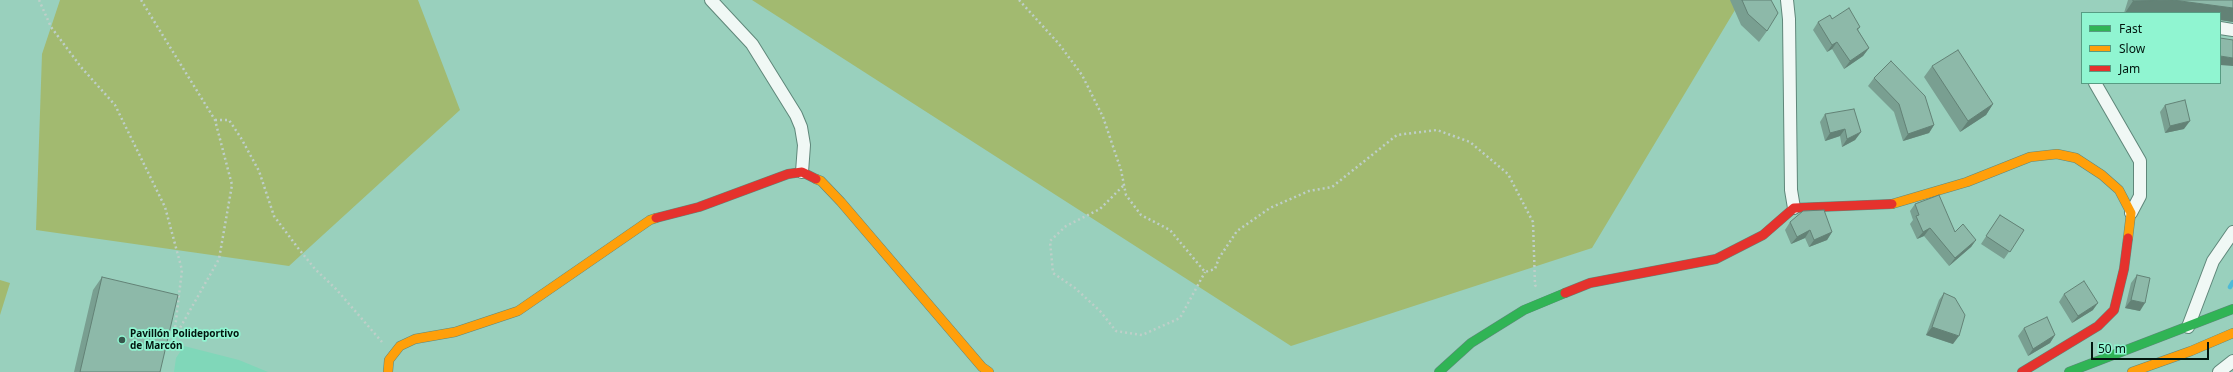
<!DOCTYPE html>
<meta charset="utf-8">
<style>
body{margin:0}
#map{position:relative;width:2233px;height:372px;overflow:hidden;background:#99d0bd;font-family:"Noto Sans",sans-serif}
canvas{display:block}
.legend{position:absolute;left:2081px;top:12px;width:140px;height:72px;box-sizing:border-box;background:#90f5d1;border:1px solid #579c83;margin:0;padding:5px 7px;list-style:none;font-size:12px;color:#02160f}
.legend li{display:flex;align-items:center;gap:8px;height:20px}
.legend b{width:20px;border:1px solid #579c83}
.scale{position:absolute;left:2091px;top:342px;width:118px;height:18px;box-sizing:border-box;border:2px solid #02160f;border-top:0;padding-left:5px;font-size:12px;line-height:14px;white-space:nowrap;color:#02160f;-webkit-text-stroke:3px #90f5d1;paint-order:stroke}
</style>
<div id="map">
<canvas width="2233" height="372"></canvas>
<ul class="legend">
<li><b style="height:5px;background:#30b455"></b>Fast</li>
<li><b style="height:5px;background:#ff9f0a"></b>Slow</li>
<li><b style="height:5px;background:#e5322d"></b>Jam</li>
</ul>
<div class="scale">50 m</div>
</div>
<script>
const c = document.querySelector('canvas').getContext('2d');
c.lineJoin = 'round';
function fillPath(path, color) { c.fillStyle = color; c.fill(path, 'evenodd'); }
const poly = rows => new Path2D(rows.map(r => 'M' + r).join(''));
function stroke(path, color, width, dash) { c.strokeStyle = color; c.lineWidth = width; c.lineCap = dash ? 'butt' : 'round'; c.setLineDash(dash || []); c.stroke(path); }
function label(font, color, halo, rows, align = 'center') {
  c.font = font + ' "Noto Sans",sans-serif'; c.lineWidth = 3.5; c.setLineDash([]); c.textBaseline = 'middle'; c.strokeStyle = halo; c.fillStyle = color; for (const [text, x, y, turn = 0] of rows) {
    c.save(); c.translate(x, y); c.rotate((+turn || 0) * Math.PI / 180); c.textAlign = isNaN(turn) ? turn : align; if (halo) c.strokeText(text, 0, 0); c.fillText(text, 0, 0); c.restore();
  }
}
const built = poly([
 [184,346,239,360,268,372,174,372,176,358]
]);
const green = poly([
 [60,0,418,0,460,110,289,266,36,230,42,54],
 [752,0,1741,0,1592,248,1291,346],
 [0,280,10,283,0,315]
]);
const stream = poly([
 [2230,287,2233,282]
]);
const path = poly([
 [39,0,51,27,81,67,115,105,165,207,182,270,174,337],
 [141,0,215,120,232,185,219,259,176,335],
 [1019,0,1059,44,1082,75,1103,117,1121,170,1126,195,1141,215,1170,230,1205,272,1215,269,1219,258,1237,231,1270,208,1309,191,1332,187,1397,135,1437,130,1470,142,1508,174,1533,222,1535,285,1537,288],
 [215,120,229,120,241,138,259,171,274,216,298,248,315,269,336,289,382,342],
 [1123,186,1100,209,1066,226,1050,241,1053,273,1075,288,1100,311,1116,331,1142,335,1180,318,1205,272]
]);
const street = poly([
 [711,0,752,44,796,115,801,127,804,145,802,172],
 [1787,0,1789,19,1791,190,1794,208],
 [2220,28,2233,30],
 [2095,83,2140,161,2140,196,2131,213],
 [2188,327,2213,261,2233,232],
 [2219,372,2233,361]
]);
const fast = poly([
 [1439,372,1471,343,1524,310,1565,293],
 [2069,372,2233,309]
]);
const slow = poly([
 [816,179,821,181,841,202,982,367,989,372],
 [1892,204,1967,182,2030,157,2057,154,2076,158,2102,175,2119,190,2131,213,2128,238],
 [388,372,389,360,400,346,415,339,455,332,518,311,650,220,656,218],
 [2132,372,2191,351,2233,333]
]);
const jam = poly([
 [656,218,699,207,788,174,802,172,816,179],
 [1565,293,1590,283,1716,259,1763,235,1794,208,1892,204],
 [2022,372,2098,326,2114,310,2124,269,2128,238]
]);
const wall = poly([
 [1730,0,1771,0,1767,31,1759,42,1741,25],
 [2128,0,2233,0,2233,22,2220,20,2220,13,2124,13],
 [1832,19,1860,27,1858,30,1869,48,1863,56,1844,69,1832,49,1827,52,1813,30,1818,22],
 [1932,66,1993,104,1986,115,1960,132,1924,77],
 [1874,78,1934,125,1929,133,1903,141,1894,112,1868,86],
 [2165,105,2184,129,2165,133,2160,112],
 [1825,114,1861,132,1855,140,1842,147,1840,136,1825,141,1820,122],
 [1915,204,1955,232,1976,240,1971,247,1949,266,1924,236,1917,239,1910,224,1913,220,1910,211],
 [2000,215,2024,230,2004,259,1981,244],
 [1790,222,1832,232,1827,240,1809,247,1805,238,1791,244,1785,230],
 [2137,275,2140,311,2125,308,2131,283],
 [102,277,160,372,74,372,93,290],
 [1944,293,1953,344,1926,335,1939,300],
 [2064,294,2093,310,2072,323,2059,302],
 [2024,328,2055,335,2050,343,2028,356,2018,336]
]);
const shadedWall = poly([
 [2173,0,2233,8,2233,22,2220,20,2220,13,2125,13,2133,1],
 [1837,42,1832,49,1827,52,1832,45],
 [1869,48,1863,56,1844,69,1850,61],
 [2220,56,2233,58,2233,66,2220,65],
 [1993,104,1986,115,1960,132,1968,121],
 [2190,121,2184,129,2165,133,2170,126],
 [1934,125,1929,133,1903,141,1908,134],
 [1845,129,1840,136,1825,141,1830,133],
 [1861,132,1855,140,1842,147,1847,139],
 [1930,228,1924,236,1917,239,1923,232],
 [1810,230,1805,238,1791,244,1797,237],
 [1832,232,1827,240,1809,247,1814,240],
 [1976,240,1971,247,1949,266,1955,258],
 [2131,300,2145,303,2140,311,2125,308],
 [2098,303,2093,310,2072,323,2078,316],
 [1932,327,1959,336,1953,344,1926,335],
 [2055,335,2050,343,2028,356,2033,349]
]);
const building = poly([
 [1742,0,1771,0,1778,13,1767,31,1748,14,1742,0],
 [2133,0,2233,0,2233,8,2173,0,2133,1,2133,0],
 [1849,8,1860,27,1857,29,1869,48,1850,61,1837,42,1832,45,1818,22,1830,15,1832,19,1849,8],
 [2220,38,2233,40,2233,58,2220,56,2220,38],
 [1958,50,1993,104,1968,121,1932,66,1958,50],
 [1891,61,1925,96,1934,125,1908,134,1899,104,1874,78,1891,61],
 [2185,100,2190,121,2170,126,2165,105,2185,100],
 [1854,109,1861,132,1847,139,1845,129,1830,133,1825,114,1854,109],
 [1939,195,1955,232,1963,224,1976,240,1955,258,1930,228,1923,232,1916,216,1919,215,1915,204,1939,195],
 [1824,210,1832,232,1814,240,1810,230,1797,237,1790,222,1803,211,1824,210],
 [2000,215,2024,230,2010,252,1986,236,2000,215],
 [2137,275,2150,278,2145,303,2131,300,2137,275],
 [102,277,178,295,160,372,80,372,102,277],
 [2084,281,2098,303,2078,316,2064,294,2084,281],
 [1944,293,1955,298,1965,315,1959,336,1932,327,1944,293],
 [2047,317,2055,335,2033,349,2024,328,2047,317]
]);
const markers = [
 [122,340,4,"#37574c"]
];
const poiNames = [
 ["Pavillón Polideportivo",130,334],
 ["de Marcón",130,346]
];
fillPath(built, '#80d7b9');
fillPath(green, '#a2ba70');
stroke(stream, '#4ebad7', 4.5);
stroke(street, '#5f877a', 14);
stroke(fast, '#5f877a', 10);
stroke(slow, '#5f877a', 10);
stroke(jam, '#5f877a', 10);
stroke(path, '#becfc9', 2.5, [2, 3]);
stroke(street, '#f0f8f5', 12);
stroke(fast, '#30b455', 9);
stroke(slow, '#ff9f0a', 9);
stroke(jam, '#e5322d', 9);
fillPath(wall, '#799f91');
fillPath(shadedWall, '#638276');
fillPath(building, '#8db9a9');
stroke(building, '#638276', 1);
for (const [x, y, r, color] of markers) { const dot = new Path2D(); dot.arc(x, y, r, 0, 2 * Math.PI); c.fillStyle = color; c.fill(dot); stroke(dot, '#90f5d1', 1.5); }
label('bold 10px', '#02160f', '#90f5d1', poiNames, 'left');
</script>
